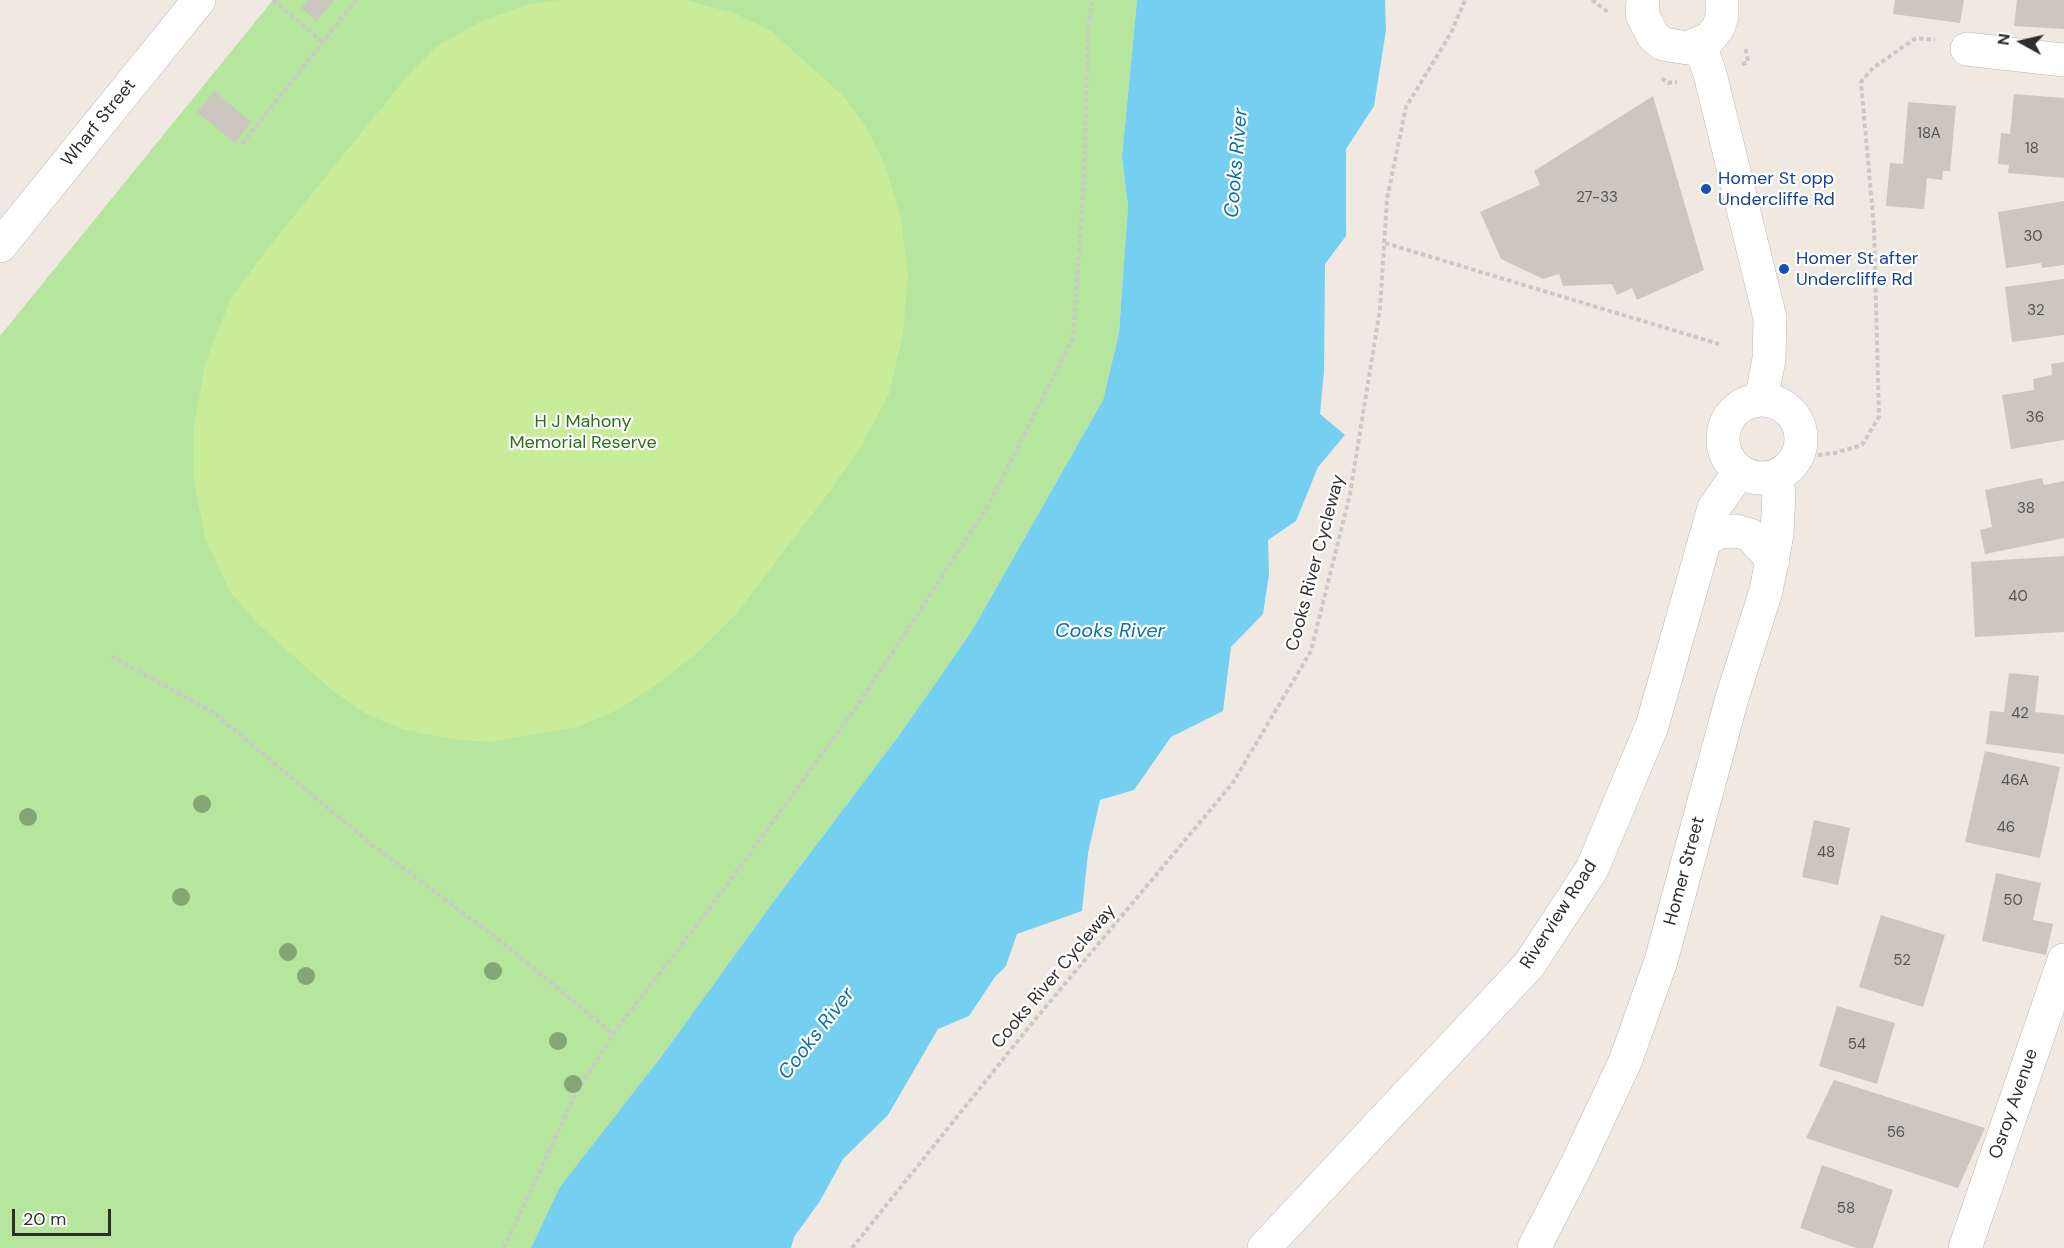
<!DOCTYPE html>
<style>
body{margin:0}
#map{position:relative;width:2064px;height:1248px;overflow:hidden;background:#efe9e1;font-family:"DM Sans",sans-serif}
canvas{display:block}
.north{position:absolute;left:1992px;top:12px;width:60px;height:60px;-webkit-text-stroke:4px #fff;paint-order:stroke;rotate:278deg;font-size:16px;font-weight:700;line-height:24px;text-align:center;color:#2e2e2e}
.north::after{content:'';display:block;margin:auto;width:21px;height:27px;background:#2e2e2e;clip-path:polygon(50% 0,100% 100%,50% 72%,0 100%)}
.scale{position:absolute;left:12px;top:1209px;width:99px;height:27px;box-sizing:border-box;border:3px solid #2e2e2e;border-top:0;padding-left:8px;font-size:18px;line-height:21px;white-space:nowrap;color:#2e2e2e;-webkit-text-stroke:4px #fff;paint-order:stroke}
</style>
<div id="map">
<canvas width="2064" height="1248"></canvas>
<div class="north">N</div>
<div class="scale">20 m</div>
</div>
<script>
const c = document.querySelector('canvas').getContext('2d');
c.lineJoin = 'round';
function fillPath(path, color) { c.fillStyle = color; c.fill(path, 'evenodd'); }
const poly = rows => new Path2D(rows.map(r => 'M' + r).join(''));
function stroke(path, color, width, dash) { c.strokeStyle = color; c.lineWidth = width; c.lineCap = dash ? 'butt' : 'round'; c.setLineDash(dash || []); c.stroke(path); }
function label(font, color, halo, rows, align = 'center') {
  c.font = font + ' "DM Sans",sans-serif'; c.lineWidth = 4.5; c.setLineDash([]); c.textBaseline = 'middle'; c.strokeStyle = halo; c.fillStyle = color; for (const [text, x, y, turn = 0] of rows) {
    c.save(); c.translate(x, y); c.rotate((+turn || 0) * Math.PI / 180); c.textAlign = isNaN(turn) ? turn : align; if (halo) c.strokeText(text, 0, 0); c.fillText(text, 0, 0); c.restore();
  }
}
const green = poly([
 [273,0,1137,0,1122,157,1128,206,1119,333,1103,400,973,629,903,730,774,901,661,1057,561,1187,531,1248,0,1248,0,336]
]);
const pitch = poly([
 [560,0,685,0,734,13,771,31,841,94,864,123,886,167,901,220,908,274,903,334,889,394,863,443,833,487,735,615,696,654,653,687,619,709,578,727,491,742,449,739,402,729,368,715,334,692,260,626,229,590,205,537,194,482,194,426,205,364,231,298,268,248,409,74,437,46,480,22,529,4]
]);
const water = poly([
 [1137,0,1385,0,1386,30,1374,106,1346,149,1346,236,1325,264,1324,371,1320,414,1345,435,1318,467,1296,521,1268,540,1269,574,1263,614,1231,647,1223,711,1171,737,1134,790,1100,800,1088,853,1082,911,1017,934,1006,966,995,977,969,1016,938,1029,888,1115,843,1159,820,1201,794,1237,791,1248,531,1248,560,1187,661,1057,774,901,903,730,973,629,1103,400,1119,333,1128,206,1122,157]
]);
const building = poly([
 [308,0,334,0,317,21,301,8],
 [1895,0,1964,0,1960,23,1893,14],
 [2017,0,2064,0,2064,29,2014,26],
 [214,91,251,122,235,143,197,112],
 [2014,94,2064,98,2064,178,2008,173,2009,165,1998,164,2001,133,2010,134],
 [1653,96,1704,270,1637,300,1632,288,1617,295,1612,284,1563,286,1559,274,1543,279,1501,259,1480,212,1540,185,1534,171],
 [1908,102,1956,106,1950,171,1943,171,1942,180,1927,178,1924,209,1886,206,1890,163,1903,164],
 [2064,201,2064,265,2042,268,2041,263,2006,268,1998,212],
 [2064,279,2064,335,2012,342,2005,287],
 [2064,362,2064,440,2011,449,2002,395,2034,390,2033,379,2052,375,2051,364],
 [2042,478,2044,485,2064,481,2064,538,1985,554,1980,530,1992,527,1985,490],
 [2064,556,2064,632,1975,637,1971,562],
 [2009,673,2039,676,2035,712,2064,715,2064,754,1986,744,1990,711,2004,712],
 [1985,751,2060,767,2040,858,1965,842],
 [1814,820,1850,828,1838,885,1802,877],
 [1996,873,2041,883,2033,920,2053,924,2046,955,1982,941],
 [1881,915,1945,935,1923,1007,1859,987],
 [1837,1006,1895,1023,1877,1084,1819,1066],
 [1834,1080,1985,1128,1958,1188,1806,1138],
 [1822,1165,1893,1190,1873,1248,1856,1248,1800,1228]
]);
const path = poly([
 [273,0,323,42],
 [1592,0,1608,12],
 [1742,64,1748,62,1745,46],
 [1662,78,1668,83,1677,82],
 [242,144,356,0],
 [1385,243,1719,344],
 [1818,455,1835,453,1862,445,1879,417,1874,228,1861,82,1873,68,1916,38,1935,40],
 [111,656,214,713,371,844,502,942,613,1034],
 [504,1248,577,1091,613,1034,715,901,858,705,988,506,1073,338,1084,177,1088,29,1092,0],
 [852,1248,1033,1022,1232,784,1311,651,1350,494,1380,309,1387,199,1406,107,1451,33,1465,0]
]);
const street = poly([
 [1967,49,2064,60],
 [0,246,199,0],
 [1264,1248,1529,965,1592,869,1652,726,1714,508,1740,471],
 [1965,1248,2064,960]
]);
const secondary = poly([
 [1643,0,1642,14,1653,36,1663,44,1688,48,1710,38,1718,28,1722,17,1722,0],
 [1700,45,1710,74,1770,318,1769,359,1761,400],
 '1723 439a39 39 0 1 1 78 0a39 39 0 1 1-78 0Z',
 [1705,539,1720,532,1736,531,1750,535,1773,560],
 [1534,1248,1578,1162,1625,1062,1661,961,1732,698,1766,591,1777,534,1779,492,1775,476]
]);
const trees = [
 [202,804],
 [28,817],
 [181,897],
 [288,952],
 [493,971],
 [306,976],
 [558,1041],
 [573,1084]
];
const markers = [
 [1706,189,6,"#1a4fb4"],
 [1784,269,6,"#1a4fb4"]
];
const numberNames = [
 ["18A",1929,134],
 ["18",2032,149],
 ["27-33",1597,198],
 ["30",2033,237],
 ["32",2036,311],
 ["36",2035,418],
 ["38",2026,509],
 ["40",2018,597],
 ["42",2020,714],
 ["46A",2015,781],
 ["46",2006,828],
 ["48",1826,853],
 ["50",2013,901],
 ["52",1902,961],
 ["54",1857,1045],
 ["56",1896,1133],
 ["58",1846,1209]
];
const streetNames = [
 ["Wharf Street",99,123,-51],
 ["Cooks River Cycleway",1316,563,-75],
 ["Homer Street",1685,871,-75],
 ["Riverview Road",1559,915,-57],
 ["Cooks River Cycleway",1054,977,-50],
 ["Osroy Avenue",2014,1104,-71]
];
const transitNames = [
 ["Homer St opp",1718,179],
 ["Undercliffe Rd",1718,200],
 ["Homer St after",1796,259],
 ["Undercliffe Rd",1796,280]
];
const parkNames = [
 ["H J Mahony",583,422],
 ["Memorial Reserve",583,443]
];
const waterNames = [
 ["Cooks River",1237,163,-85],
 ["Cooks River",1110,632],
 ["Cooks River",817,1034,-52]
];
fillPath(green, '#b6e59e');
fillPath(pitch, '#c9ec9a');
fillPath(water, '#75cff0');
fillPath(building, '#cbc7bf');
stroke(street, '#b4b7c1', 34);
stroke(secondary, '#b4b7c1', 34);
stroke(path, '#c9c9c9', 4, [4.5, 3]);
stroke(street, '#fff', 33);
stroke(secondary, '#fff', 33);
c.fillStyle = '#84a574';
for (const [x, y] of trees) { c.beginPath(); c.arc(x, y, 9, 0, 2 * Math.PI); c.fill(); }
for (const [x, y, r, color] of markers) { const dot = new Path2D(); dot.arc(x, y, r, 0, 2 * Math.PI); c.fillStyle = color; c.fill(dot); stroke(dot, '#fff', 2); }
label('15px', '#555452', null, numberNames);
label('18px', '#2e2e2e', '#fff', streetNames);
label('18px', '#164399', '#fff', transitNames, 'left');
label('18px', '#2c6e1b', '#fff', parkNames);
label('italic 20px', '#0d6fa3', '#fff', waterNames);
</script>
